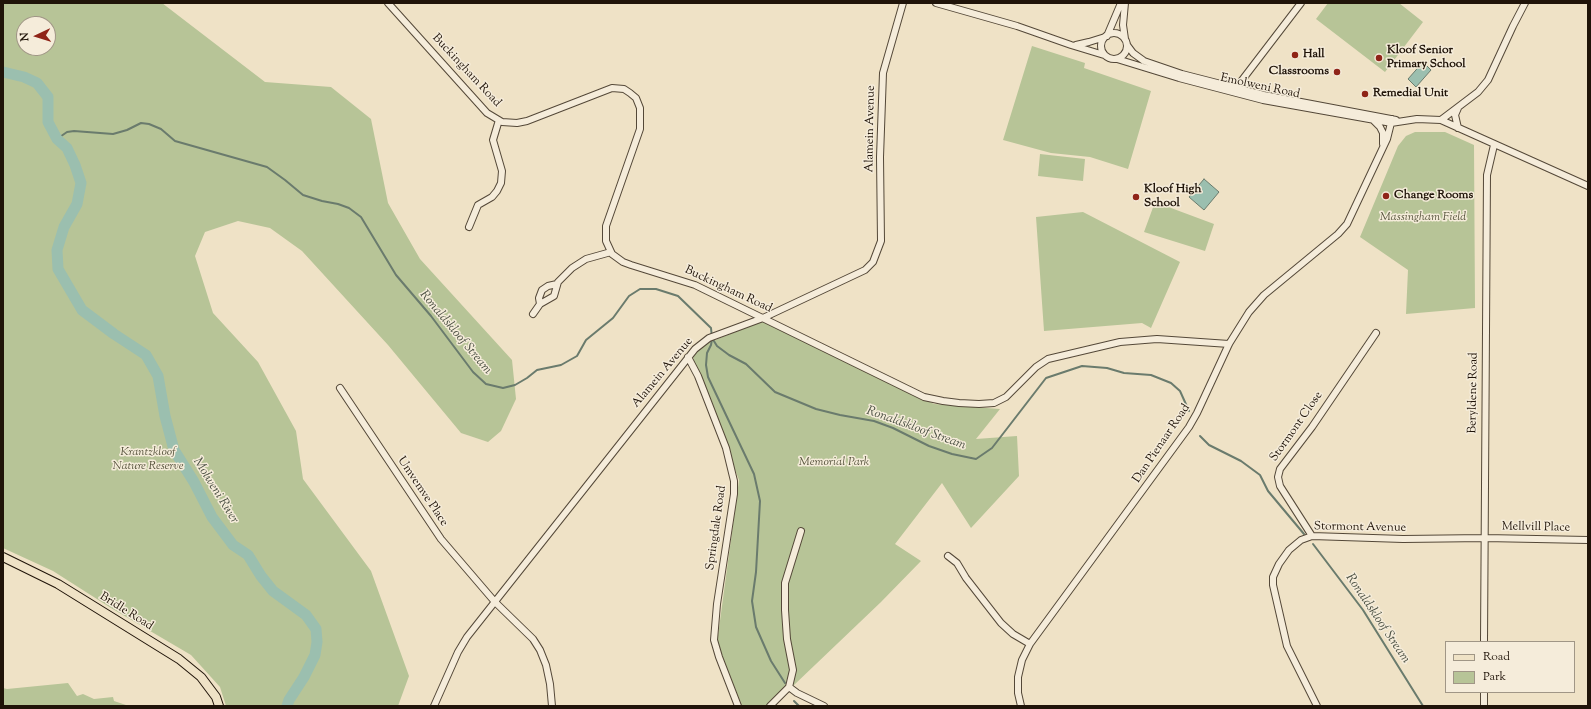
<!DOCTYPE html>
<style>
body{margin:0}
#map{position:relative;width:1591px;height:709px;overflow:hidden;background:#efe2c6;font-family:"Sorts Mill Goudy",serif}
canvas{display:block}
.frame{position:absolute;inset:0;border:4px solid #201409;pointer-events:none}
.legend{position:absolute;left:1445px;top:641px;width:130px;height:52px;box-sizing:border-box;background:#f5ecda;border:1px solid #a09686;margin:0;padding:5px 7px;list-style:none;font-size:12px;color:#201409}
.legend li{display:flex;align-items:center;gap:8px;height:20px}
.legend b{width:20px;border:1px solid #a09686}
.north{position:absolute;left:16px;top:16px;width:40px;height:40px;box-sizing:border-box;background:#f5ecda;border:1px solid #a09686;border-radius:50%;rotate:266deg;font-size:11px;font-weight:700;line-height:16px;text-align:center;color:#201409}
.north::after{content:'';display:block;margin:auto;width:14px;height:18px;background:#8f2418;clip-path:polygon(50% 0,100% 100%,50% 72%,0 100%)}
</style>
<div id="map">
<canvas width="1591" height="709"></canvas>
<div class="frame"></div>
<ul class="legend">
<li><b style="height:5px;background:#efe2c6"></b>Road</li>
<li><b style="height:11px;background:#b7c497"></b>Park</li>
</ul>
<div class="north">N</div>
</div>
<script>
const c = document.querySelector('canvas').getContext('2d');
c.lineJoin = 'round';
function fillPath(path, color) { c.fillStyle = color; c.fill(path, 'evenodd'); }
const poly = rows => new Path2D(rows.map(r => 'M' + r).join(''));
function stroke(path, color, width, dash) { c.strokeStyle = color; c.lineWidth = width; c.lineCap = dash ? 'butt' : 'round'; c.setLineDash(dash || []); c.stroke(path); }
function label(font, color, halo, rows, align = 'center') {
  c.font = font + ' "Sorts Mill Goudy",serif'; c.lineWidth = 3; c.setLineDash([]); c.textBaseline = 'middle'; c.strokeStyle = halo; c.fillStyle = color; for (const [text, x, y, turn = 0] of rows) {
    c.save(); c.translate(x, y); c.rotate((+turn || 0) * Math.PI / 180); c.textAlign = isNaN(turn) ? turn : align; if (halo) c.strokeText(text, 0, 0); c.fillText(text, 0, 0); c.restore();
  }
}
const green = poly([
 [3,3,162,3,265,82,331,87,371,119,388,203,420,259,512,360,516,399,501,431,488,442,461,433,388,345,302,251,270,228,238,221,205,232,195,256,213,313,258,362,296,431,303,479,371,571,409,676,398,706,226,706,220,687,191,655,111,608,53,571,3,548],
 [24,24,48,24,48,48,24,48],
 [1328,3,1399,3,1423,22,1385,72,1316,19],
 [1032,46,1085,63,1084,68,1151,91,1128,169,1090,157,1051,153,1003,140],
 [1415,132,1445,132,1474,145,1475,308,1406,314,1408,270,1360,237,1398,146,1406,136],
 [1040,154,1085,159,1083,181,1038,176],
 [1155,202,1214,224,1205,251,1144,232],
 [1083,212,1180,262,1151,328,1142,323,1044,331,1036,217],
 [763,321,934,404,1000,409,976,439,1017,436,1019,476,971,528,942,483,895,544,921,561,881,602,772,706,742,706,717,643,739,480,694,364,693,355,695,348],
 [68,683,77,696,83,694,94,699,113,697,114,701,129,706,3,706,3,688,7,689]
]);
const water = poly([
 [1423,62,1431,70,1416,87,1408,79,1423,62],
 [1204,179,1219,192,1204,210,1189,197,1204,179]
]);
const stream = poly([
 [57,139,67,132,74,131,113,134,127,130,141,123,149,124,161,129,175,141,267,167,285,180,303,195,322,201,338,204,349,208,361,217,396,275,431,316,473,372,486,384,503,388,515,385,527,378,537,370,561,365,577,356,586,340,613,318,629,296,640,289,656,289,678,296,711,328,712,338,717,346,729,355,746,364,775,392,816,409,840,415,874,421,893,428,929,446,952,454,976,459,992,448,1046,378,1082,366,1107,368,1124,373,1151,375,1171,383,1180,391,1189,411],
 [712,339,711,345,707,353,706,365,708,377,754,474,760,501,756,572,752,601,756,627,771,661,785,683],
 [1200,436,1209,445,1241,461,1260,475,1268,491,1304,534],
 [1313,544,1363,610,1423,706],
 [794,701,799,706]
]);
const river = poly([
 [3,72,24,77,37,83,48,97,48,122,57,139,67,148,75,165,81,183,77,204,64,227,57,250,58,269,82,310,114,334,146,355,158,376,165,416,174,450,194,482,212,517,233,545,248,555,261,576,273,591,306,615,316,629,317,642,315,655,304,677,289,700,287,706]
]);
const minor = poly([
 [388,3,487,113,502,122,517,123,527,121,612,88,624,89,630,93,636,98,640,108,640,129,606,226,606,241,612,254,623,262,631,265,695,285,924,397,943,401,959,403,979,404,994,403,1006,397,1036,367,1048,359,1120,342,1157,339,1229,344],
 [936,3,1017,26,1071,45,1104,55],
 '1101 46a13 13 0 1 1 26 0a13 13 0 1 1-26 0Z',
 [1107,36,1121,3],
 [1125,39,1123,25,1125,3],
 [1076,45,1089,42,1105,37],
 [1127,45,1133,53,1144,61,1182,74,1264,95,1396,120],
 [1117,59,1179,78,1263,100,1386,122,1391,123,1417,119,1441,120,1588,186],
 [1236,88,1301,3],
 [1458,108,1455,115,1458,128],
 [1441,120,1478,92,1488,80,1513,26,1525,3],
 [1374,121,1380,127,1383,133,1383,144],
 [469,227,478,205,492,197,497,191,501,183,502,171,493,140,499,120],
 [540,304,539,298,542,290,548,286,557,284],
 [533,314,540,304,554,296,558,282,572,268,586,259,611,252],
 [688,357,698,376,726,448,734,481,734,494,717,604,714,640,719,657,738,706],
 [340,388,441,539,495,602,533,639,540,650,546,665,550,684,552,706],
 [1312,536,1280,486,1278,477,1280,469,1312,427,1376,333],
 [948,556,957,563,966,578,1001,623,1013,634,1030,644],
 [1484,642,1487,175,1494,145],
 [789,687,793,670,787,639,785,610,785,583,801,531],
 [434,706,458,652,467,637,695,349,709,338,763,318,865,270,873,262,881,241,880,157,883,73,903,3],
 [770,706,789,687,797,693,824,706],
 [1021,706,1018,693,1018,677,1022,660,1030,644,1189,427,1197,413,1229,344,1249,312,1264,295,1338,234,1347,224,1387,139,1392,119],
 [1317,706,1287,646,1273,585,1273,577,1279,564,1289,550,1301,540,1312,536,1403,539,1485,538,1588,540],
 [1484,706,1484,692]
]);
const major = poly([
 [3,557,58,584,179,659,201,677,216,697,219,706]
]);
const markers = [
 [1295,55,4,"#8f2418"],
 [1379,58,4,"#8f2418"],
 [1337,72,4,"#8f2418"],
 [1365,94,4,"#8f2418"],
 [1386,196,4,"#8f2418"],
 [1136,197,4,"#8f2418"]
];
const poiNames = [
 ["Kloof Senior",1387,51],
 ["Primary School",1387,65],
 ["Hall",1303,55],
 ["Classrooms",1329,72,"right"],
 ["Remedial Unit",1373,94],
 ["Kloof High",1144,190],
 ["School",1144,204],
 ["Change Rooms",1394,196]
];
const streetNames = [
 ["Buckingham Road",466,71,47],
 ["Emolweni Road",1260,87,12],
 ["Alamein Avenue",871,129,-89],
 ["Buckingham Road",728,290,25],
 ["Alamein Avenue",663,373,-50],
 ["Beryldene Road",1474,393,-89],
 ["Stormont Close",1297,427,-55],
 ["Dan Pienaar Road",1162,444,-56],
 ["Umvemve Place",422,492,56],
 ["Springdale Road",717,528,-82],
 ["Stormont Avenue",1360,528,1],
 ["Mellvill Place",1536,528,1],
 ["Bridle Road",126,612,32]
];
const parkNames = [
 ["Massingham Field",1423,218],
 ["Krantzkloof",148,453],
 ["Nature Reserve",148,467],
 ["Memorial Park",834,463]
];
const waterNames = [
 ["Ronaldskloof Stream",455,333,50],
 ["Ronaldskloof Stream",916,429,20],
 ["Molweni River",215,491,58],
 ["Ronaldskloof Stream",1377,619,56]
];
fillPath(green, '#b7c497');
fillPath(water, '#9bbfaf');
stroke(water, '#6a7b6d', 1);
stroke(stream, '#6a7b6d', 2);
stroke(river, '#9bbfaf', 11);
stroke(minor, '#544838', 8);
stroke(major, '#201409', 10);
stroke(minor, '#f5ecda', 6);
stroke(major, '#efe2c6', 8);
for (const [x, y, r, color] of markers) { const dot = new Path2D(); dot.arc(x, y, r, 0, 2 * Math.PI); c.fillStyle = color; c.fill(dot); stroke(dot, '#f5ecda', 1.5); }
label('bold 12px', '#201409', '#f5ecda', poiNames, 'left');
label('12px', '#201409', '#f5ecda', streetNames);
label('italic 12px', '#55523b', '#f5ecda', parkNames);
label('italic 13px', '#4b5043', '#f5ecda', waterNames);
</script>
